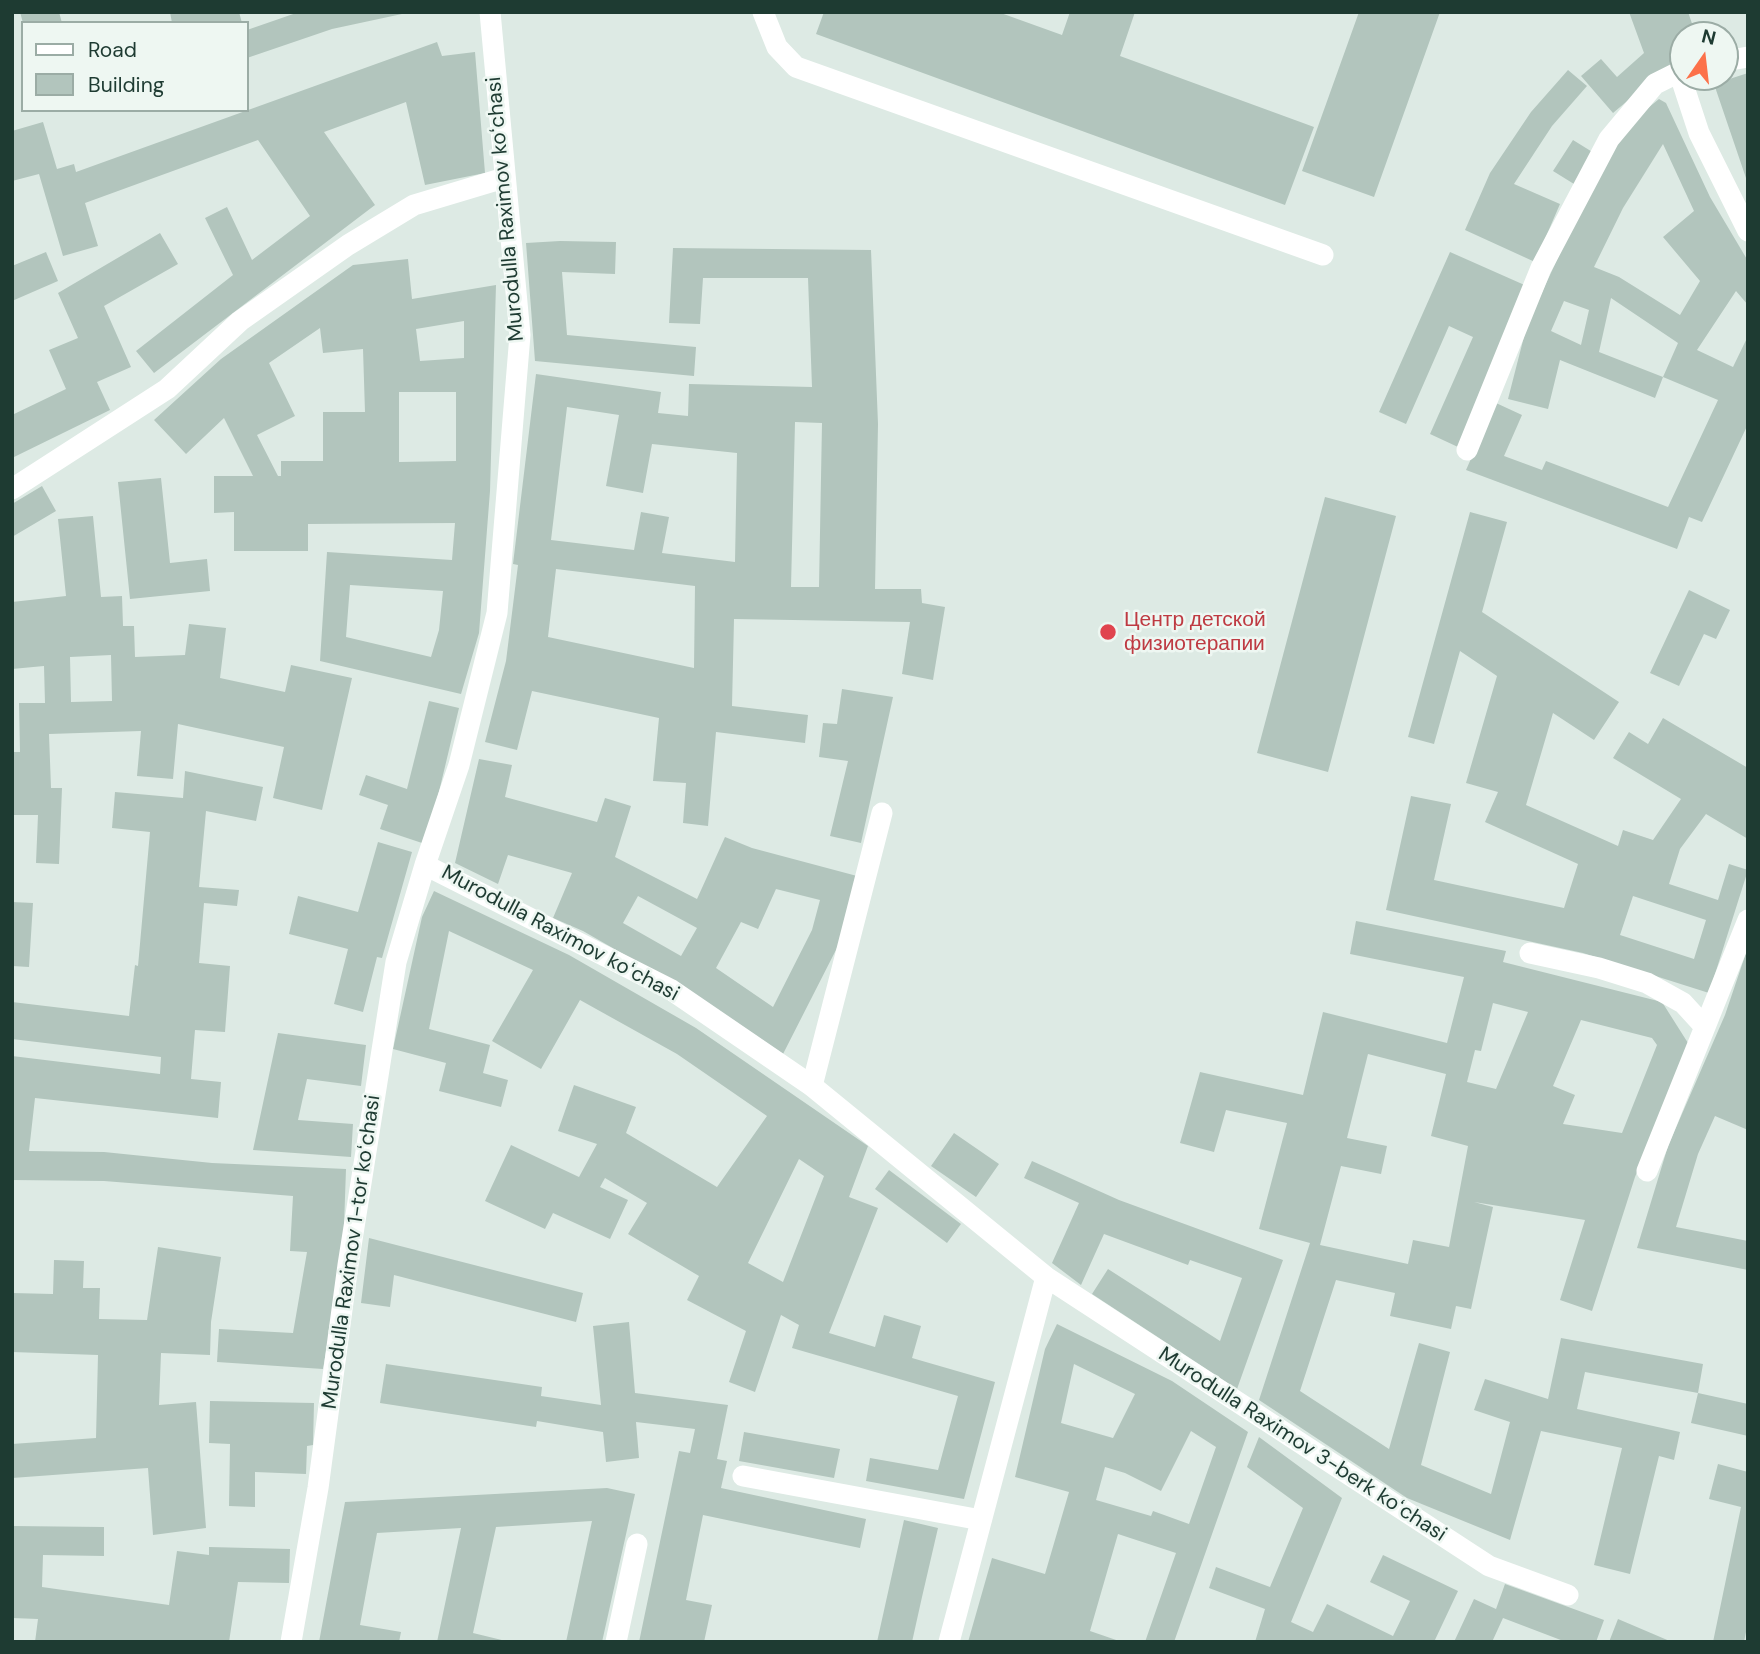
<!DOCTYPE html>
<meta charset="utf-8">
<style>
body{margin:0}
#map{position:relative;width:1760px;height:1654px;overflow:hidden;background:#ddeae4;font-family:"DM Sans",sans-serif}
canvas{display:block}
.frame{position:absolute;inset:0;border:14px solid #1e3b32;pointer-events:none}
.legend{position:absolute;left:21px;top:21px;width:228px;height:91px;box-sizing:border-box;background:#eef7f2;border:2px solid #9baca5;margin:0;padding:9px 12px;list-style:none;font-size:21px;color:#1e3b32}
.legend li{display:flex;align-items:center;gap:14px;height:35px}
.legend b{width:35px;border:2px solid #9baca5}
.north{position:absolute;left:1669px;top:21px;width:70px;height:70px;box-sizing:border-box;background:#eef7f2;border:2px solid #9baca5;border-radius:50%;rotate:14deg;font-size:19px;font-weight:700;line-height:28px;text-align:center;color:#1e3b32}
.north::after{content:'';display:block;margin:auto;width:24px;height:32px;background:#fc714a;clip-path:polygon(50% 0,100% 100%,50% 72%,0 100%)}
</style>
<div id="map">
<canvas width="1760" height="1654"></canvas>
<div class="frame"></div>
<ul class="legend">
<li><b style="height:9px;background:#fff"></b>Road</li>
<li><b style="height:19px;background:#b2c5bd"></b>Building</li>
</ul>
<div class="north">N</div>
</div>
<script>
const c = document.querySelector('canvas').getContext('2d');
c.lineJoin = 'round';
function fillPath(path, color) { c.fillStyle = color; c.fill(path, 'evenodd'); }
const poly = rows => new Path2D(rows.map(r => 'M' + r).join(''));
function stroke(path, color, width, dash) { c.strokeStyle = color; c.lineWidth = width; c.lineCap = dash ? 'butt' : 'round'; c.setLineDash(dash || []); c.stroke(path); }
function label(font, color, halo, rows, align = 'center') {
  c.font = font + ' "DM Sans",sans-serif'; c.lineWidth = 5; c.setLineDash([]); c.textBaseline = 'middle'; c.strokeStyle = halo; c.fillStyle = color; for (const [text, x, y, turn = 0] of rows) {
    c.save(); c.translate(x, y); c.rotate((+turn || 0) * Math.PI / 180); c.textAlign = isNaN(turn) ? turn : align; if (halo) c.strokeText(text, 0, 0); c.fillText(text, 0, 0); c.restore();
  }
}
const building = poly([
 [20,12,59,12,62,23,23,23],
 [170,12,239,12,242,23,172,23],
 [299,12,402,12,402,14,332,29,247,58,247,30],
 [824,12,998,12,1062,35,1070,12,1135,12,1120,56,1314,127,1285,205,816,34],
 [1359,12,1440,12,1374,197,1302,171],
 [1629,12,1688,12,1696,35,1683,35,1683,54,1613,113,1581,76,1601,59,1617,77,1644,53],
 [437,42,442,56,475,52,485,173,425,185,406,102,324,132,375,205,154,373,136,351,233,275,205,218,227,207,252,260,310,216,258,140,85,203,98,246,63,256,39,174,12,181,12,131,43,122,57,169,74,164,76,172],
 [1568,70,1587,86,1552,126,1514,184,1560,204,1535,262,1465,230,1490,173,1531,112],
 [1748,73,1748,181,1747,181,1714,84],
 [1659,99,1666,103,1710,197,1748,261,1748,305,1736,291,1697,350,1733,367,1748,336,1748,424,1702,522,1689,517,1677,549,1466,470,1496,403,1522,415,1504,456,1542,470,1546,461,1668,507,1718,400,1663,377,1678,343,1611,298,1599,352,1663,377,1655,398,1560,360,1548,409,1508,399,1527,325,1590,188,1632,121],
 [1663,144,1694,211,1663,237,1700,281,1680,315,1619,277,1594,267,1623,208],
 [1564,301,1589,310,1581,345,1551,331],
 [1573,140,1594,153,1574,184,1553,171],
 [160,233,178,264,104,306,131,367,97,382,110,410,12,458,12,415,66,389,49,350,78,338,58,293],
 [560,241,616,242,615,274,562,272,567,335,696,347,694,376,535,361,526,243],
 [673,248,871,250,878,424,875,589,921,589,922,603,945,607,933,680,902,674,910,622,734,619,732,706,808,715,805,743,716,732,708,826,683,823,686,783,653,781,659,718,532,691,517,750,485,742,506,661,518,565,513,564,536,374,661,392,658,413,688,416,689,384,812,387,808,278,703,278,700,324,669,323],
 [567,407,619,415,606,486,643,493,652,444,737,453,735,562,662,553,669,517,641,512,634,550,551,540],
 [795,422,822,423,819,587,791,587],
 [556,569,695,586,694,668,548,637],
 [46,252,58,281,12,301,12,266],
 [1450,252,1529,287,1458,447,1430,434,1473,337,1449,326,1406,424,1379,412],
 [408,259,412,299,496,285,490,491,479,633,461,694,320,661,327,552,452,560,455,523,308,524,308,551,234,551,234,512,214,513,214,476,253,476,224,418,186,454,154,420,221,359,353,265],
 [464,321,464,358,420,361,416,329],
 [320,328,323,353,363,349,365,412,323,412,323,461,281,461,281,476,278,476,257,435,295,416,269,363],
 [399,392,456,392,456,461,399,462],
 [350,585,443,591,439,630,431,657,346,637],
 [161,478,170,563,207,559,210,591,130,599,118,482],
 [42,486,56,511,12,537,12,504],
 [1325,497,1396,516,1328,772,1257,753],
 [1470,512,1507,522,1482,612,1619,702,1594,740,1553,713,1526,805,1618,846,1623,830,1653,840,1681,799,1613,758,1629,732,1648,744,1663,718,1748,768,1748,839,1706,814,1680,849,1669,884,1718,900,1729,864,1748,870,1709,993,1583,953,1386,910,1411,796,1451,804,1434,880,1564,908,1578,864,1485,822,1498,792,1466,783,1497,676,1460,651,1434,744,1408,737],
 [1633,896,1706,920,1694,959,1620,935],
 [93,516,101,597,122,596,123,626,134,626,135,657,185,655,189,624,226,628,220,678,285,692,291,665,352,678,322,810,273,798,284,747,178,724,173,779,137,776,141,731,49,734,51,788,62,788,59,864,36,863,38,815,12,815,12,752,20,752,19,703,45,703,44,666,12,669,12,602,66,596,58,519],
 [111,655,112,701,71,702,70,657],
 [1689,590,1730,610,1716,639,1704,634,1679,686,1650,673],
 [842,689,893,697,861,843,830,836,848,761,819,757,823,723,837,724],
 [429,701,459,708,437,800,422,843,380,829,388,805,359,795,366,775,407,789],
 [479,759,512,765,505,797,597,822,605,798,631,806,615,857,697,899,725,837,752,848,857,876,839,944,783,1054,700,998,583,931,553,918,572,873,508,855,498,884,455,863],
 [776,889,820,900,812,930,773,1007,716,968,741,922,758,929],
 [638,896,697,928,681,956,623,923],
 [185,771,263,787,256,821,206,811,199,887,239,890,237,906,204,903,199,963,230,966,225,1032,195,1030,191,1079,221,1082,218,1118,35,1098,29,1151,104,1152,212,1163,346,1169,343,1254,323,1369,217,1362,219,1329,293,1333,307,1252,290,1251,293,1196,104,1181,12,1180,12,1056,160,1074,161,1057,12,1039,12,1002,129,1016,135,965,138,966,150,832,112,828,115,792,183,798],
 [378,842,412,852,382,958,377,957,363,1012,334,1004,348,949,289,934,298,896,358,912],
 [434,891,569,955,696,1028,868,1146,849,1197,878,1208,829,1333,875,1347,884,1315,921,1326,912,1358,995,1382,964,1499,866,1481,870,1458,938,1470,958,1396,792,1348,799,1325,781,1315,755,1392,729,1382,746,1331,687,1300,699,1276,628,1234,647,1203,605,1178,600,1187,628,1200,610,1239,553,1213,545,1229,485,1201,511,1145,579,1177,597,1144,558,1131,574,1085,636,1107,626,1133,717,1187,767,1116,677,1054,580,1000,541,1069,492,1041,533,970,449,931,429,1029,490,1045,483,1073,508,1080,501,1107,439,1091,446,1063,393,1049,422,917],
 [799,1159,824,1176,783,1282,748,1263],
 [12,902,33,903,29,967,12,966],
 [1356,921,1506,951,1503,962,1662,1002,1688,1043,1635,1177,1592,1311,1560,1300,1585,1220,1474,1202,1493,1207,1471,1309,1456,1306,1451,1329,1390,1316,1395,1293,1336,1280,1300,1391,1389,1449,1419,1343,1450,1352,1421,1465,1491,1494,1510,1422,1474,1410,1485,1379,1548,1399,1561,1338,1703,1364,1698,1393,1585,1372,1577,1409,1680,1432,1674,1460,1659,1456,1630,1574,1594,1565,1622,1448,1541,1431,1510,1540,1407,1498,1259,1400,1310,1243,1259,1229,1287,1123,1226,1110,1214,1152,1180,1143,1200,1072,1303,1095,1323,1012,1447,1043,1464,977,1350,954],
 [1493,1003,1528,1012,1496,1089,1467,1082,1475,1050,1481,1051],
 [1581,1020,1652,1038,1657,1045,1622,1133,1563,1124,1575,1095,1553,1086],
 [1368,1054,1446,1074,1431,1136,1468,1146,1449,1247,1413,1240,1408,1264,1320,1245,1341,1166,1381,1174,1387,1146,1347,1138],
 [1747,950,1748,1130,1715,1116,1698,1154,1676,1227,1748,1241,1748,1270,1637,1248,1668,1146,1725,1015],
 [278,1033,366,1045,361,1086,307,1079,298,1120,353,1124,351,1157,253,1150],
 [954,1133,999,1164,976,1197,931,1166],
 [1032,1161,1119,1200,1283,1260,1237,1389,1092,1294,1108,1269,1220,1341,1242,1278,1190,1260,1188,1265,1104,1234,1081,1285,1052,1263,1079,1203,1024,1178],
 [889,1170,961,1224,947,1243,875,1189],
 [369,1238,583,1293,576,1322,394,1275,390,1307,361,1303],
 [158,1247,221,1257,211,1322,210,1355,161,1353,159,1405,196,1402,206,1528,153,1535,148,1468,12,1478,12,1444,96,1438,98,1355,12,1352,12,1293,53,1294,54,1260,84,1261,83,1288,100,1288,99,1319,147,1320],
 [629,1322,635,1393,728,1405,717,1459,727,1461,721,1488,866,1519,860,1548,703,1515,686,1600,712,1605,704,1642,639,1642,679,1451,690,1453,695,1429,636,1422,639,1458,606,1462,603,1432,537,1421,536,1427,380,1403,386,1364,542,1387,541,1396,601,1405,593,1326],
 [1057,1324,1172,1381,1248,1432,1174,1642,1145,1642,1176,1553,1118,1534,1090,1631,1122,1642,968,1642,992,1558,1045,1574,1069,1492,1015,1477,1045,1349],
 [1074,1364,1135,1394,1113,1438,1061,1423],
 [1191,1431,1216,1447,1189,1524,1153,1511,1151,1516,1096,1500,1105,1467,1125,1473,1161,1491],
 [1698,1393,1748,1404,1748,1436,1691,1423],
 [210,1401,314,1403,313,1445,307,1446,306,1474,255,1472,255,1507,229,1506,230,1444,209,1443],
 [744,1432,840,1449,834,1478,739,1461],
 [1259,1437,1342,1498,1291,1622,1313,1632,1327,1604,1393,1636,1410,1601,1370,1582,1383,1555,1458,1591,1434,1642,1255,1642,1265,1609,1209,1588,1216,1567,1270,1587,1303,1508,1247,1467],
 [1718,1464,1748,1472,1748,1622,1744,1642,1713,1642,1741,1507,1709,1499],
 [607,1488,635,1494,602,1642,566,1642,592,1521,496,1527,473,1633,510,1642,437,1642,461,1528,377,1533,360,1625,401,1632,399,1642,319,1642,345,1502],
 [904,1520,938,1528,922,1597,912,1642,877,1642],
 [12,1526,104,1527,104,1556,43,1555,42,1587,169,1605,177,1551,209,1555,209,1547,290,1549,289,1583,238,1582,229,1642,35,1642,38,1619,12,1618],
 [1505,1584,1604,1620,1596,1642,1566,1642,1503,1618,1492,1642,1454,1642,1474,1599,1496,1609],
 [1618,1619,1672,1642,1609,1642]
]);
const lane = poly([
 [763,12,777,47,796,67,1323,255],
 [812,1086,882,813],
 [743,1476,981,1520]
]);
const street = poly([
 [490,12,520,335,497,613,459,765,425,865,670,989,812,1086,1046,1277,1489,1566,1568,1595],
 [1725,61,1748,57],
 [1683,71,1679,72,1699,133,1748,231],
 [1467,450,1541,268,1609,139,1655,84,1679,72],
 [12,489,167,389,240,321,348,245,414,205,504,178],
 [1530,953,1599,968,1647,983,1683,1003,1704,1026],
 [1647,1171,1748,920],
 [291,1642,318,1488,348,1265,396,962,425,865],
 [616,1642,637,1544],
 [949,1642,1046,1277]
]);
const markers = [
 [1108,632,9,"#e0444e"]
];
const streetNames = [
 ["Murodulla Raximov koʻchasi",506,209,-95],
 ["Murodulla Raximov koʻchasi",560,934,28],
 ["Murodulla Raximov 1-tor koʻchasi",352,1252,-82],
 ["Murodulla Raximov 3-berk koʻchasi",1302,1445,33]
];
const healthNames = [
 ["Центр детской",1124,620],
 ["физиотерапии",1124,644]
];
fillPath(building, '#b2c5bd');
stroke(lane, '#fff', 21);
stroke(street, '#fff', 21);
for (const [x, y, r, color] of markers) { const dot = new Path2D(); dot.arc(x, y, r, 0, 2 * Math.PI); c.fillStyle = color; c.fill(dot); stroke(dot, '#eef7f2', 2.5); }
label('21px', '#1e3b32', '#eef7f2', streetNames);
label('21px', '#be3a42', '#eef7f2', healthNames, 'left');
</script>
